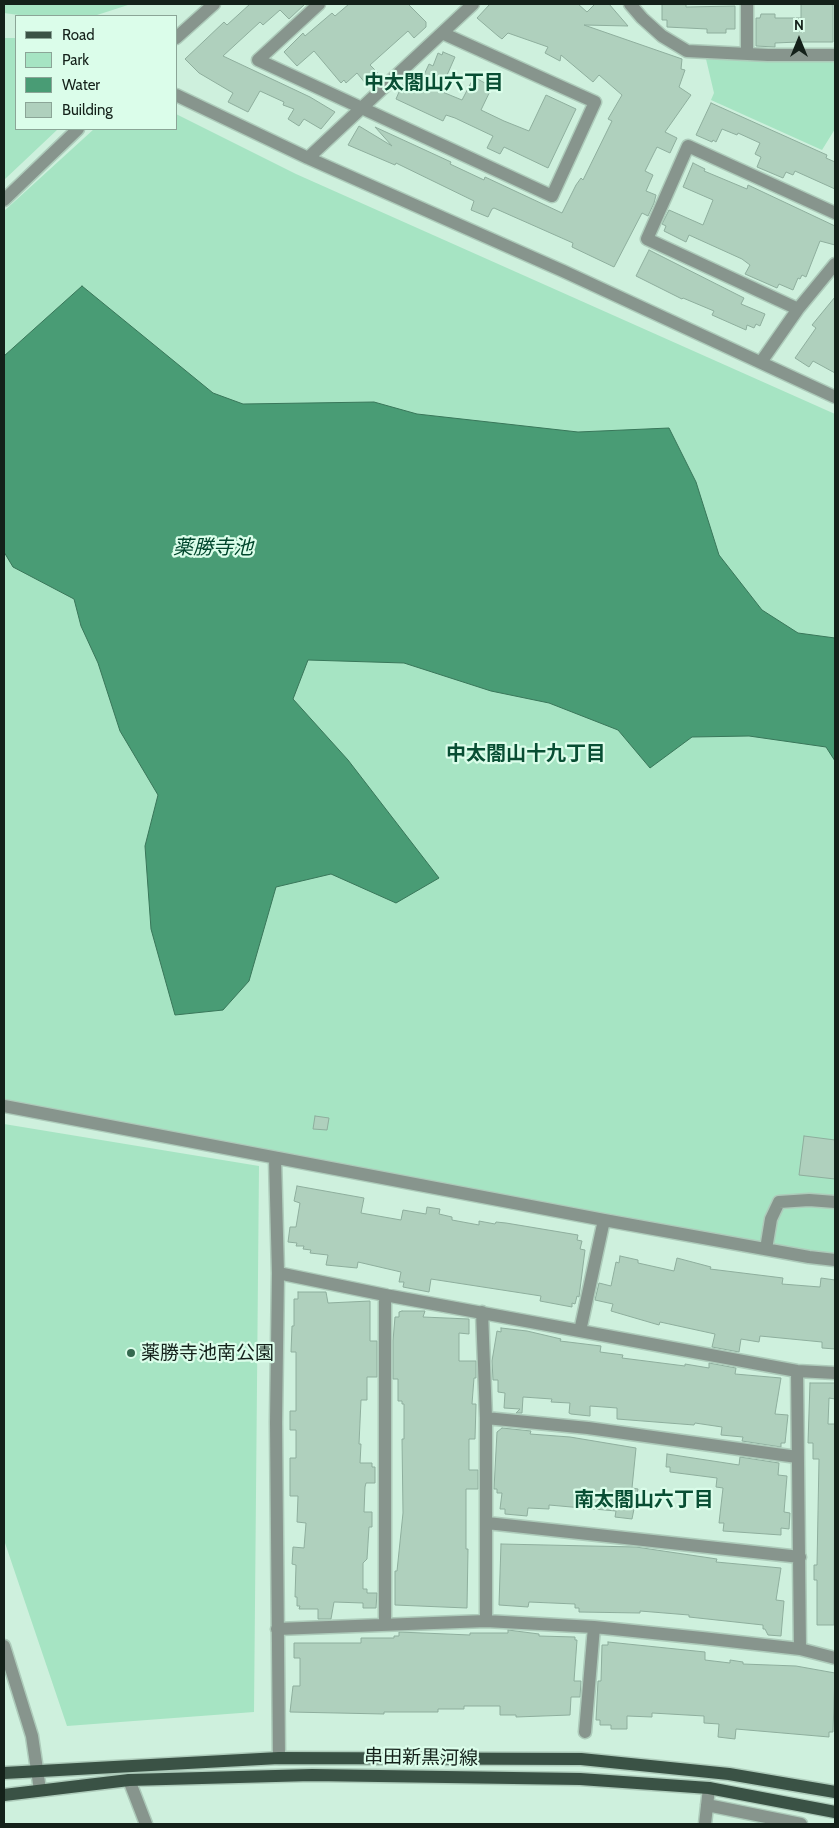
<!DOCTYPE html>
<meta charset="utf-8">
<style>
body{margin:0}
#map{position:relative;width:839px;height:1828px;overflow:hidden;background:#cef0dd;font-family:Cabin,sans-serif}
canvas{display:block}
.frame{position:absolute;inset:0;border:5px solid #14211a;pointer-events:none}
.legend{position:absolute;left:15px;top:15px;width:162px;height:115px;box-sizing:border-box;background:#dbfdea;border:1px solid #8ba597;margin:0;padding:6px 9px;list-style:none;font-size:15px;color:#14211a}
.legend li{display:flex;align-items:center;gap:10px;height:25px}
.legend b{width:25px;border:1px solid #8ba597}
.north{position:absolute;left:774px;top:15px;width:50px;height:50px;-webkit-text-stroke:4px #dbfdea;paint-order:stroke;rotate:0deg;font-size:14px;font-weight:700;line-height:20px;text-align:center;color:#14211a}
.north::after{content:'';display:block;margin:auto;width:18px;height:22px;background:#14211a;clip-path:polygon(50% 0,100% 100%,50% 72%,0 100%)}
</style>
<div id="map">
<canvas width="839" height="1828"></canvas>
<div class="frame"></div>
<ul class="legend">
<li><b style="height:6px;background:#3a5245"></b>Road</li>
<li><b style="height:14px;background:#a6e4c3"></b>Park</li>
<li><b style="height:14px;background:#499c75"></b>Water</li>
<li><b style="height:14px;background:#afd0bd"></b>Building</li>
</ul>
<div class="north">N</div>
</div>
<script>
const c = document.querySelector('canvas').getContext('2d');
c.lineJoin = 'round';
function fillPath(path, color) { c.fillStyle = color; c.fill(path, 'evenodd'); }
const poly = rows => new Path2D(rows.map(r => 'M' + r).join(''));
function stroke(path, color, width, dash) { c.strokeStyle = color; c.lineWidth = width; c.lineCap = dash ? 'butt' : 'round'; c.setLineDash(dash || []); c.stroke(path); }
function label(font, color, halo, rows, align = 'center') {
  c.font = font + ' Cabin,"Noto Sans JP",sans-serif'; c.lineWidth = 4.5; c.setLineDash([]); c.textBaseline = 'middle'; c.strokeStyle = halo; c.fillStyle = color; for (const [text, x, y, turn = 0] of rows) {
    c.save(); c.translate(x, y); c.rotate((+turn || 0) * Math.PI / 180); c.textAlign = isNaN(turn) ? turn : align; if (halo) c.strokeText(text, 0, 0); c.fillText(text, 0, 0); c.restore();
  }
}
const green = poly([
 [4,4,131,4,94,16,26,16,4,13],
 [16,38,16,129,58,129,4,180,4,38],
 [706,59,835,60,835,129,822,150,711,100,714,93],
 [176,114,296,174,835,414,835,1262,4,1107,4,211,94,129,176,129],
 [4,1124,259,1166,254,1712,67,1726,4,1540]
]);
const water = poly([
 [82,286,213,393,243,404,374,402,417,414,578,432,669,428,696,482,719,555,762,610,798,633,835,638,835,761,826,747,749,736,692,737,650,768,618,730,549,703,491,691,404,663,308,660,293,699,348,760,439,878,396,903,331,874,276,887,249,981,223,1010,175,1015,151,929,145,846,158,795,120,731,98,663,81,626,74,599,13,567,4,552,4,356,82,286]
]);
const building = poly([
 [250,4,305,4,289,19,280,10,263,25,260,22,223,56,310,97,335,112,321,129,304,119,299,126,288,119,294,109,283,105,284,102,260,91,248,112,228,102,233,93,199,73,185,59,224,22,227,25,250,4],
 [349,4,408,4,426,22,426,27,414,38,408,31,370,65,378,73,366,84,357,73,346,83,344,80,341,83,314,51,297,66,284,52,303,33,305,36,332,13,335,16,349,4],
 [490,4,578,4,587,12,595,4,609,4,628,26,584,25,682,59,681,69,685,70,679,87,691,95,665,132,677,138,670,153,657,147,645,171,653,175,646,191,656,195,654,203,648,216,642,213,614,267,572,247,573,243,494,208,492,209,488,217,471,210,474,201,396,163,395,165,348,145,359,126,392,146,375,127,451,162,450,164,484,180,485,177,562,213,576,185,581,178,583,180,612,121,608,119,622,95,599,75,593,82,561,55,560,61,545,53,548,47,508,33,502,39,498,36,477,18,490,4],
 [662,4,686,4,686,7,735,6,735,29,726,29,726,33,707,33,707,29,667,27,667,20,662,20,662,4],
 [801,4,833,4,833,42,798,42,775,43,775,47,756,46,756,18,760,18,761,14,775,14,775,18,801,18,801,4],
 [443,52,455,57,440,91,462,100,474,77,492,87,481,110,504,121,529,131,546,95,576,109,548,168,504,147,500,154,487,148,493,136,455,118,446,115,443,121,396,99,402,85,409,88,410,84,418,88,429,64,433,66,438,53,442,55,443,52],
 [711,103,827,155,826,158,835,162,835,189,795,171,793,175,786,172,783,178,757,167,761,157,755,154,760,143,738,133,737,135,722,129,716,142,713,140,712,142,696,135,711,103],
 [693,163,705,169,704,171,747,189,748,185,835,226,835,245,820,241,806,277,802,275,800,279,798,278,793,290,779,284,777,288,745,274,750,265,742,259,689,235,686,242,664,231,666,226,662,224,669,210,703,225,713,200,683,187,693,163],
 [649,250,744,298,741,304,765,314,760,326,756,324,754,328,747,325,746,330,712,315,714,311,683,298,682,299,636,276,649,250],
 [835,297,835,373,813,361,809,367,795,358,816,328,812,325,835,297],
 [315,1116,329,1118,327,1130,313,1129,315,1116],
 [804,1136,835,1140,835,1179,799,1175,804,1136],
 [297,1186,364,1198,361,1213,401,1220,403,1210,426,1214,427,1207,440,1209,439,1214,452,1217,452,1220,479,1225,479,1221,495,1224,496,1222,506,1223,578,1235,577,1240,582,1241,580,1249,585,1250,579,1297,577,1296,575,1304,572,1303,572,1307,540,1301,541,1296,431,1279,429,1292,403,1287,404,1282,399,1282,401,1272,358,1262,357,1268,326,1265,328,1255,310,1253,311,1250,303,1249,304,1246,296,1246,297,1243,288,1242,290,1227,296,1227,300,1203,294,1201,297,1186],
 [620,1256,638,1260,638,1263,674,1271,677,1258,711,1267,710,1269,783,1278,782,1284,820,1287,821,1278,835,1280,835,1349,822,1348,822,1342,760,1336,759,1342,741,1339,739,1352,712,1347,715,1334,660,1322,659,1325,611,1311,613,1304,595,1300,599,1283,611,1286,616,1262,619,1263,620,1256],
 [298,1292,326,1292,328,1303,370,1301,370,1341,377,1341,377,1377,367,1377,367,1400,361,1400,359,1444,361,1444,360,1463,372,1463,372,1467,375,1467,375,1483,366,1483,365,1487,364,1512,372,1512,372,1527,369,1527,367,1559,363,1563,363,1589,367,1589,367,1593,377,1593,376,1608,363,1608,363,1603,334,1602,331,1619,318,1619,318,1609,299,1609,300,1606,297,1606,297,1597,295,1597,296,1565,292,1564,293,1547,304,1548,306,1523,297,1522,298,1496,290,1496,290,1458,296,1458,296,1430,290,1430,290,1411,296,1411,296,1352,291,1352,292,1326,294,1326,294,1299,298,1299,298,1292],
 [402,1311,425,1311,423,1317,469,1319,469,1334,459,1333,459,1361,476,1361,476,1378,474,1378,472,1404,476,1404,475,1439,469,1439,469,1470,478,1470,478,1489,466,1489,466,1549,468,1549,467,1608,395,1605,395,1571,397,1571,403,1513,402,1439,404,1439,404,1404,402,1404,402,1401,398,1401,398,1379,393,1379,393,1341,395,1317,399,1317,399,1312,402,1311],
 [501,1328,527,1331,561,1339,560,1341,601,1346,600,1352,623,1355,622,1358,685,1366,685,1364,709,1368,709,1363,736,1368,735,1374,781,1378,775,1414,788,1415,785,1443,781,1443,781,1447,742,1441,743,1437,721,1435,722,1427,695,1423,694,1425,617,1419,617,1408,590,1406,590,1416,571,1414,569,1413,570,1403,551,1402,552,1399,523,1397,522,1413,516,1413,520,1409,504,1408,505,1393,498,1392,498,1380,493,1380,492,1361,497,1331,501,1332,501,1328],
 [810,1383,835,1383,835,1399,829,1398,828,1424,835,1424,834,1625,817,1625,817,1580,814,1580,814,1565,817,1565,819,1459,813,1459,813,1443,808,1443,810,1383],
 [502,1428,531,1431,530,1434,570,1437,636,1448,632,1488,638,1489,632,1519,615,1517,616,1511,549,1505,549,1509,528,1508,527,1516,505,1514,505,1509,500,1509,502,1493,497,1493,497,1489,494,1489,497,1432,502,1428],
 [667,1454,739,1465,740,1457,779,1463,778,1475,787,1476,784,1512,790,1513,789,1529,781,1528,781,1535,723,1531,724,1523,719,1523,723,1488,716,1487,717,1478,670,1472,670,1467,666,1467,667,1454],
 [501,1544,636,1547,717,1559,716,1562,781,1568,776,1600,784,1601,781,1636,768,1635,765,1629,763,1629,763,1625,689,1617,689,1615,640,1611,640,1613,579,1612,579,1608,575,1608,575,1604,529,1602,528,1607,499,1605,501,1544],
 [508,1630,539,1634,539,1636,575,1637,575,1640,577,1640,574,1681,581,1681,580,1697,571,1697,570,1715,516,1717,516,1715,500,1715,500,1706,464,1706,464,1709,438,1709,438,1712,384,1712,384,1714,290,1712,293,1686,300,1686,300,1658,294,1658,294,1643,361,1643,361,1638,394,1638,394,1636,399,1636,399,1632,470,1635,470,1633,508,1633,508,1630],
 [608,1642,705,1652,705,1660,730,1663,730,1660,743,1662,743,1664,796,1666,835,1673,833,1732,829,1732,829,1737,736,1729,735,1739,718,1737,719,1724,704,1723,704,1716,652,1713,652,1717,627,1716,627,1729,611,1729,611,1725,600,1725,600,1720,596,1720,598,1681,601,1681,602,1645,608,1645,608,1642]
]);
const minor = poly([
 [319,4,258,60,552,196,595,102,442,33],
 [630,4,642,18,662,36,687,51,768,55,835,55],
 [176,38,214,4],
 [747,54,747,4],
 [176,95,308,158,563,271,835,397],
 [308,158,473,4],
 [4,200,78,129],
 [798,309,647,239,688,146,835,213],
 [761,362,798,309,835,264],
 [4,1106,604,1220,809,1257,835,1260],
 [275,1159,278,1273,276,1422,279,1758],
 [766,1249,771,1219,779,1202,809,1200,835,1202],
 [278,1273,385,1295,797,1371,835,1373],
 [385,1295,385,1624],
 [482,1312,486,1418,486,1621],
 [580,1331,604,1220],
 [797,1371,800,1649],
 [486,1418,588,1428,797,1457],
 [487,1523,800,1557],
 [277,1629,486,1621,594,1627,702,1638,800,1649,835,1658],
 [4,1646,32,1736,40,1790],
 [585,1732,594,1627],
 [129,1780,146,1824],
 [707,1805,801,1824],
 [705,1824,709,1788]
]);
const major = poly([
 [4,1773,279,1758,581,1759,729,1774,835,1792],
 [4,1795,129,1780,312,1775,580,1779,709,1788,835,1812]
]);
const markers = [
 [131,1353,5,"#34694f"]
];
const poiNames = [
 ["薬勝寺池南公園",141,1353]
];
const streetNames = [
 ["串田新黒河線",421,1758,1]
];
const neighbourhoodNames = [
 ["中太閤山六丁目",434,83],
 ["中太閤山十九丁目",526,754],
 ["南太閤山六丁目",644,1500]
];
const waterNames = [
 ["薬勝寺池",213,548]
];
fillPath(green, '#a6e4c3');
fillPath(water, '#499c75');
stroke(water, '#39775a', 1);
fillPath(building, '#afd0bd');
stroke(building, '#8eae9d', 1);
stroke(minor, '#adcbba', 15);
stroke(major, '#adcbba', 15);
stroke(minor, '#87958d', 12);
stroke(major, '#3a5245', 12);
for (const [x, y, r, color] of markers) { const dot = new Path2D(); dot.arc(x, y, r, 0, 2 * Math.PI); c.fillStyle = color; c.fill(dot); stroke(dot, '#dbfdea', 2); }
label('19px', '#14211a', '#dbfdea', poiNames, 'left');
label('19px', '#14211a', '#dbfdea', streetNames);
label('bold 20px', '#084e33', '#dbfdea', neighbourhoodNames);
label('italic 20px', '#00462c', '#dbfdea', waterNames);
</script>
